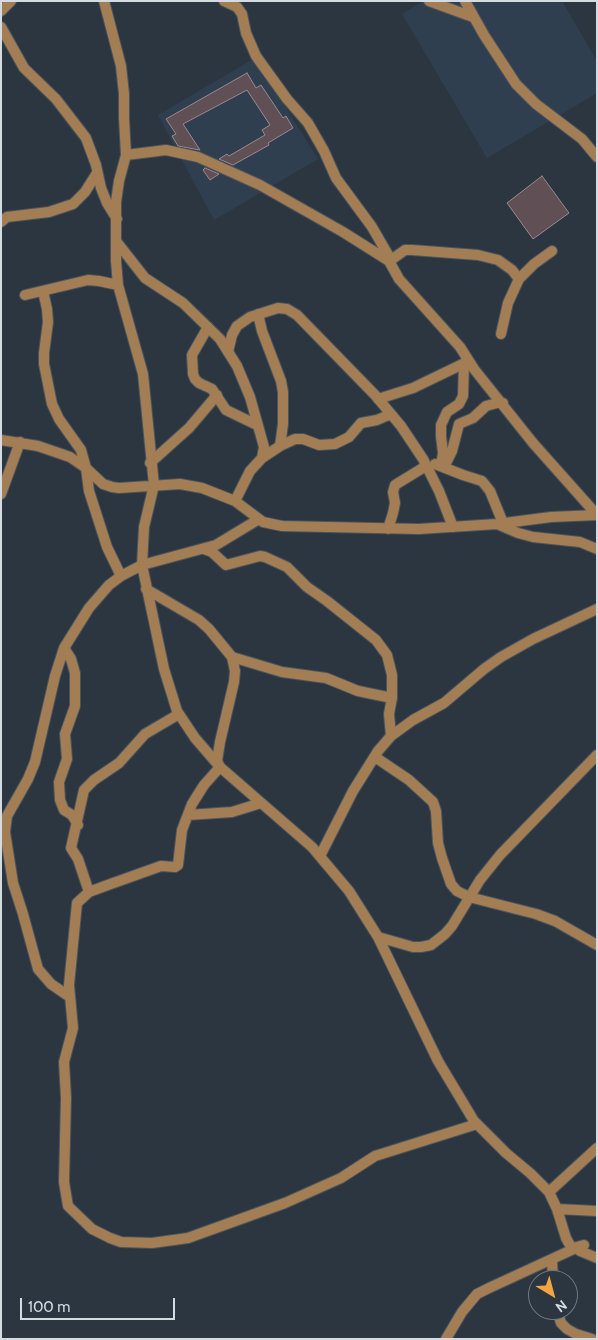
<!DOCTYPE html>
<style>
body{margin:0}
#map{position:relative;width:598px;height:1340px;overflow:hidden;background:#2b3640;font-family:Cabin,sans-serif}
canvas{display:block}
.frame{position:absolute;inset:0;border:2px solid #d4dbe1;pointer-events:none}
.north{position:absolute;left:528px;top:1270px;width:50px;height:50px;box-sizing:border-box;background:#2b3640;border:1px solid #6f7880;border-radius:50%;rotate:143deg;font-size:14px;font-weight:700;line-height:20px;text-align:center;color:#d4dbe1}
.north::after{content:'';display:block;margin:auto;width:18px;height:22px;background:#f2a541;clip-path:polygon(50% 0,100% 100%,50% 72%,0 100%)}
.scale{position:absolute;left:20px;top:1298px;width:155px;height:22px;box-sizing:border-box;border:2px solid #d4dbe1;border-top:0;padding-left:6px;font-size:15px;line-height:18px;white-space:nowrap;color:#d4dbe1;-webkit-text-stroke:4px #2b3640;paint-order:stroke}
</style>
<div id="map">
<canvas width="598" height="1340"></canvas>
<div class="frame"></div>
<div class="north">N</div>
<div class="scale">100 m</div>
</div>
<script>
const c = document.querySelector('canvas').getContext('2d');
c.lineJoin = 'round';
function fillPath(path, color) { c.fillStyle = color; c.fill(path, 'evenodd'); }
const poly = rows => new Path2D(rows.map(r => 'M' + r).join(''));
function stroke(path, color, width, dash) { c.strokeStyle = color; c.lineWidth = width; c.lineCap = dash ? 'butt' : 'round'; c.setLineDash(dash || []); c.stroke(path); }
const built = poly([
 [424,1,562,1,597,61,597,93,487,158,402,14],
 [255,58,318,159,214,220,158,115]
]);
const building = poly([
 [247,73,256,88,261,85,283,118,286,116,293,128,268,143,269,145,233,165,219,159,227,154,229,156,265,135,262,130,270,125,247,90,183,124,200,150,178,146,172,136,176,134,166,119,247,73],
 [205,168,219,174,210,180,203,170,205,168],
 [542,176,569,213,533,239,507,203,542,176]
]);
const minor = poly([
 [104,1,121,66,124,94,124,118,126,155,119,181,116,202,116,261,118,285,143,374,154,485,144,527,142,565,164,669,177,711,195,738,220,767,312,847,349,891,378,937,438,1061,474,1121,506,1153,530,1173,549,1192,557,1209,566,1238,571,1247,573,1248,584,1245,580,1251,597,1258],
 [224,1,237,7,242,14,246,33,256,56,287,99,308,123,324,151,336,178,372,227,391,260,405,250,412,250,478,255,498,260,512,270,519,279],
 [429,1,473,17],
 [465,1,484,35,516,84,536,104,582,139,597,157],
 [1,11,11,1],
 [1,27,24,68,56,99,86,138,96,165,101,188,107,203,117,219],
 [126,155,166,150,198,157,260,185,343,232,389,261,399,279,460,347,474,369,533,443,597,515],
 [1,222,7,217,49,212,73,204,85,192,97,173],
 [116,241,145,278,183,303,220,339,237,366,250,397,264,447,262,458],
 [43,291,47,309,48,322,44,353,44,364,52,404,59,419,81,450,86,468,89,491,107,547,121,576],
 [25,295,88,280,99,281,118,285],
 [258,314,262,331,281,381,283,392,283,424,280,446],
 [208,327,192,355,193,374,195,379,199,383,212,389,226,410,257,425],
 [501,334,508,303,519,279,534,264,552,251],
 [228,352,232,335,237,326,250,317,278,308,287,309,297,315,375,395,401,426,423,459,439,491,453,527],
 [378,399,413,388,469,361],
 [1,440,38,446,70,457,86,468,103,484,112,487,119,488,180,484,202,488,235,501,263,522,282,526,419,529,497,524,551,517,597,515],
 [150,463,189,428,217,395],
 [435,464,463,475,482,481,490,491,503,523],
 [441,466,443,453,441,436,441,425,447,412,459,404,463,396,464,363],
 [444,467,452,451,459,424,473,418,486,406,497,403,503,403],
 [1,494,20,442],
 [235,501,250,471,262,458,280,446,295,439,303,439,319,445,335,444,349,437,361,423,377,420,391,414],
 [497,524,518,533,533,537,580,542,597,549],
 [388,529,393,513,395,503,393,492,395,485,426,466],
 [204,549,212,552,226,565,260,556,265,557,287,567,307,587,327,601,376,640,387,655,392,675,392,698,389,714,391,736],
 [146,589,199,620,209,629,232,657,282,672,326,678,358,691,392,698],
 [64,648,71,659,75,673,75,706,65,734,67,759,59,782,60,800,64,810,72,815,78,825],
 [232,657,235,671,234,682,220,742,217,761,220,767,204,785,192,804,182,830,178,865,175,867,161,866,105,886,89,892,77,903,69,985,73,1028,64,1062,66,1098,64,1182,68,1206,92,1229,110,1238,121,1242,152,1243,188,1238,285,1203,341,1178,375,1156,477,1124],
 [375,757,409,780,433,802,436,811,438,843,442,858,451,884,457,891,469,897,536,914,555,921,597,945],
 [188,815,232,812,261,803],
 [320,856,353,791,378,751,391,736,413,720,444,703,484,669,501,657,533,639,597,609],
 [89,892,78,859,71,848,84,790,94,780,119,763,145,734,179,714],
 [378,937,413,947,421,947,431,945,445,934,452,926,480,880,500,855,597,755],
 [70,997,51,984,38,969,23,914,13,883,5,832,7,816,28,779,35,762,55,676,64,648,89,608,109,585,121,576,142,565,216,545,259,519],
 [549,1192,597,1148],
 [557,1209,597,1211],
 [552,1260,553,1280],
 [557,1310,561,1323,567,1329,576,1334,592,1339],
 [446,1339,462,1312,477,1294,489,1288,578,1247]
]);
fillPath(built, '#303f4f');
fillPath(building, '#604f54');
stroke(building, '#9b898e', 1);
stroke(minor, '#49545d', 12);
stroke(minor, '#a37d54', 10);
</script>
